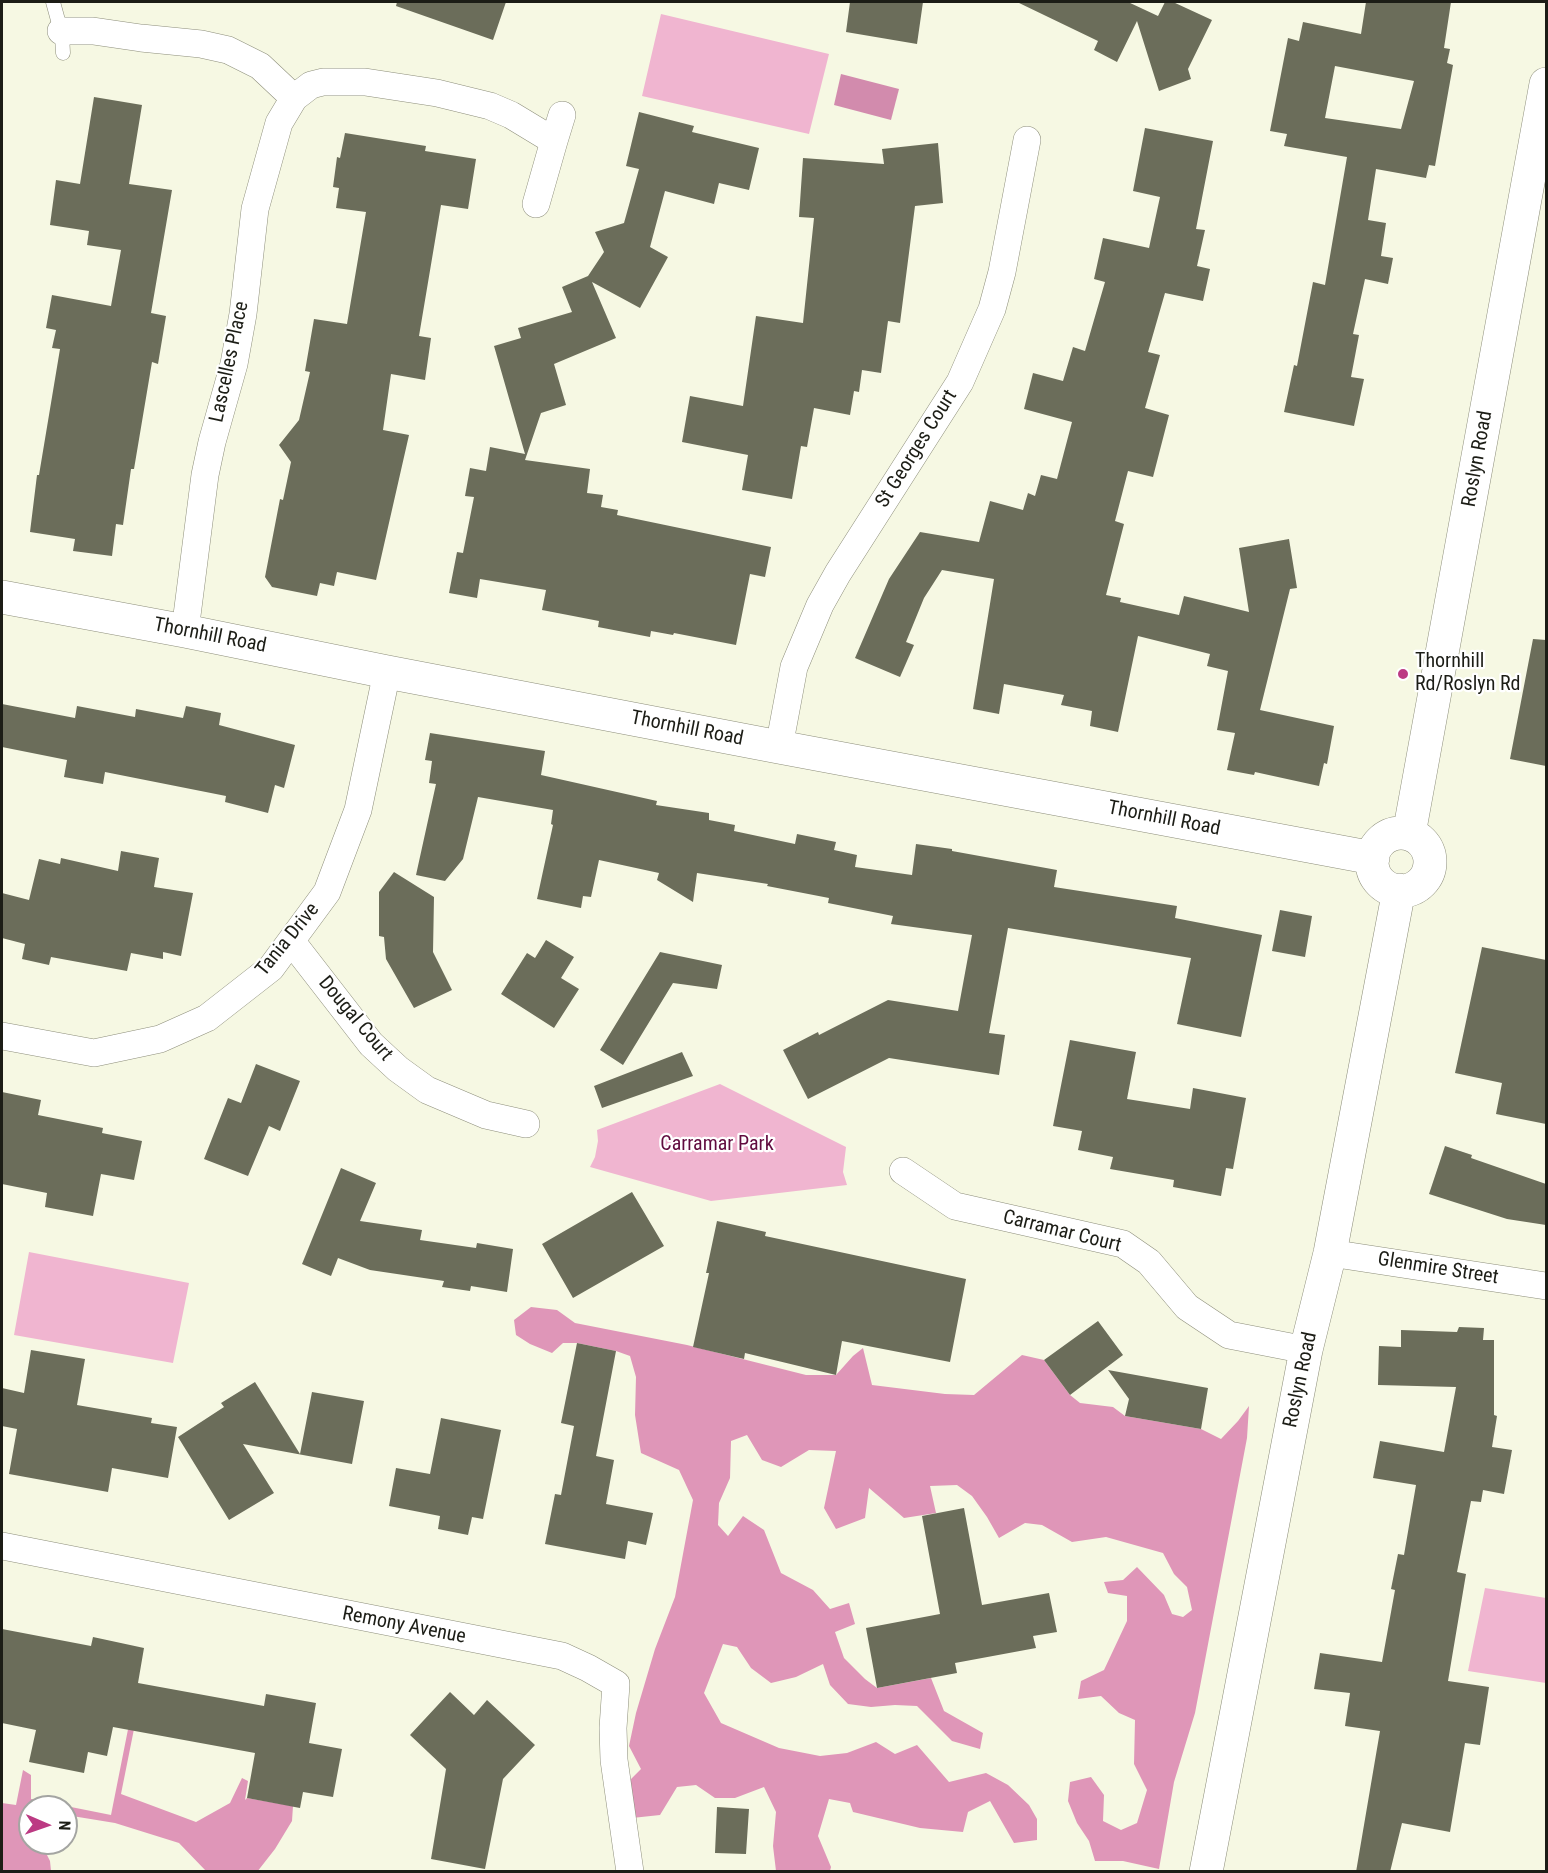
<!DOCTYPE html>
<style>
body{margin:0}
#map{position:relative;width:1548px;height:1873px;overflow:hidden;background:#f6f8e3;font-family:"Roboto Condensed",sans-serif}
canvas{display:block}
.frame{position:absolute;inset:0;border:3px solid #1c1d16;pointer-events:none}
.north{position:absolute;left:18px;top:1795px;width:60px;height:60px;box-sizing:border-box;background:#fff;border:2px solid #a4a5a2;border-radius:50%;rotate:92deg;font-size:16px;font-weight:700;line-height:24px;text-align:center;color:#1c1d16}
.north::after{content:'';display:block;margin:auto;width:21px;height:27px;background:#bc3a83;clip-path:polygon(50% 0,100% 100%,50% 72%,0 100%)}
</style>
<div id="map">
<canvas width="1548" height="1873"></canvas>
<div class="frame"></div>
<div class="north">N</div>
</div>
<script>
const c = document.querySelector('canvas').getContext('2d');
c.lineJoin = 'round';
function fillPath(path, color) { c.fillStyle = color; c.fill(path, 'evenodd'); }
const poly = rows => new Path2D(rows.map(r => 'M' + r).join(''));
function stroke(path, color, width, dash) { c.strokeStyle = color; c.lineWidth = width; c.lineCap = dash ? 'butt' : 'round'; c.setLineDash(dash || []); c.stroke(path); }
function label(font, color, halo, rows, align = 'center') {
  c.font = font + ' "Roboto Condensed",sans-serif'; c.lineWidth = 4.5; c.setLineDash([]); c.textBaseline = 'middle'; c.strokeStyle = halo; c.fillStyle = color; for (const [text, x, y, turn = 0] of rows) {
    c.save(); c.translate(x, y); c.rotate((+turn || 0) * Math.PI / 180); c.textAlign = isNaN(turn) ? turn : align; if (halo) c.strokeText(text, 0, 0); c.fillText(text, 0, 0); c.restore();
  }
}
const green = poly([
 [661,14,829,54,809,134,642,96],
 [720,1084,846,1147,843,1172,847,1185,711,1201,590,1167,595,1157,598,1141,597,1130],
 [29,1252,189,1283,173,1363,14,1335],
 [1485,1588,1546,1598,1546,1683,1468,1671]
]);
const forest = poly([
 [531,1307,557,1310,575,1323,687,1345,806,1375,836,1375,853,1356,863,1348,872,1385,945,1394,974,1395,1022,1355,1044,1360,1070,1395,1080,1403,1113,1407,1125,1416,1201,1429,1221,1439,1238,1421,1249,1406,1247,1438,1195,1713,1174,1782,1159,1869,1123,1861,1095,1861,1089,1841,1077,1823,1068,1801,1070,1782,1091,1777,1104,1795,1103,1821,1121,1830,1137,1823,1147,1790,1134,1764,1135,1720,1119,1713,1101,1696,1078,1699,1081,1681,1104,1670,1127,1621,1127,1596,1108,1593,1104,1582,1123,1580,1137,1567,1164,1595,1172,1614,1183,1617,1192,1610,1187,1587,1174,1574,1163,1553,1106,1537,1072,1542,1042,1525,1025,1523,999,1538,987,1517,972,1496,957,1485,930,1486,936,1513,904,1518,869,1488,865,1518,836,1529,824,1508,836,1451,809,1450,781,1467,762,1460,747,1435,731,1441,730,1478,719,1503,718,1525,728,1536,743,1516,764,1530,781,1573,813,1590,830,1609,849,1603,855,1624,835,1632,844,1658,865,1679,877,1688,931,1678,944,1711,983,1733,980,1749,952,1741,917,1706,895,1705,871,1707,848,1704,830,1685,823,1664,796,1677,771,1683,751,1668,737,1647,723,1644,704,1693,721,1723,779,1748,820,1756,847,1753,876,1742,895,1754,917,1745,949,1782,986,1773,1008,1785,1029,1805,1037,1819,1037,1840,1014,1843,990,1801,968,1812,963,1832,920,1828,853,1812,850,1803,829,1799,818,1836,831,1867,830,1871,776,1871,773,1846,776,1812,764,1787,735,1798,715,1798,696,1785,677,1787,660,1815,632,1818,627,1783,641,1769,629,1746,636,1713,655,1649,675,1597,693,1500,679,1470,641,1453,635,1415,636,1377,630,1356,616,1351,577,1343,563,1343,552,1353,530,1344,516,1335,514,1320],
 [137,1684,142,1689,121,1794,196,1822,230,1803,242,1778,248,1781,245,1800,247,1798,293,1806,292,1821,275,1849,257,1872,206,1871,179,1843,115,1823,66,1815,66,1807,30,1807,30,1843,41,1843,50,1861,51,1871,2,1872,2,1803,16,1805,23,1770,31,1775,31,1799,111,1815]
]);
const water = poly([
 [841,74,899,89,891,120,834,105]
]);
const building = poly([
 [397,2,506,2,493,40,396,6],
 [850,2,923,2,917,44,846,32],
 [1017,2,1128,2,1158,16,1165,2,1173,2,1212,20,1188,69,1191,79,1159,91,1137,21,1117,62,1094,50,1098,41],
 [1366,2,1451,2,1444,48,1450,49,1447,63,1453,65,1435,166,1429,165,1426,178,1376,169,1368,220,1386,223,1381,256,1393,258,1388,284,1365,279,1353,334,1359,335,1351,377,1364,379,1354,426,1284,412,1294,365,1297,366,1313,282,1325,285,1347,157,1284,146,1287,134,1270,131,1288,38,1299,41,1303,22,1361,34],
 [1335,66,1414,81,1401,129,1325,118],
 [94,97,142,105,129,184,172,190,151,313,166,316,158,364,152,362,134,469,131,469,123,525,116,524,112,556,73,551,75,539,30,532,37,475,39,475,60,349,52,348,56,330,46,328,52,295,111,306,121,250,87,245,89,231,50,225,56,180,80,184],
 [639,112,694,126,692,132,759,148,749,190,719,183,714,204,665,191,650,247,668,257,640,308,592,282,616,338,554,364,566,405,541,413,525,460,590,469,587,493,603,495,601,507,618,510,617,515,771,547,765,577,750,574,736,645,674,633,673,635,651,631,650,637,598,627,599,621,542,610,546,590,480,579,477,598,449,593,457,552,463,553,474,497,465,496,470,468,486,471,490,447,525,454,494,346,521,338,518,328,572,312,562,287,588,276,604,252,595,232,624,223,639,169,626,166],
 [1145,128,1213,141,1196,229,1205,230,1197,266,1210,269,1203,301,1165,293,1148,352,1160,355,1145,408,1169,415,1153,477,1128,471,1115,521,1124,524,1106,595,1121,598,1120,602,1179,615,1184,596,1249,612,1239,548,1289,539,1297,588,1290,589,1260,710,1334,726,1327,764,1324,763,1319,786,1255,772,1254,775,1227,770,1235,733,1217,730,1228,671,1207,666,1210,654,1138,636,1118,732,1090,726,1092,711,1061,705,1064,695,1004,684,999,714,973,709,994,579,942,570,924,598,906,642,914,645,900,677,855,658,889,579,920,532,979,542,990,501,1023,510,1028,493,1035,496,1041,475,1057,479,1072,422,1024,409,1033,373,1063,381,1073,347,1085,351,1105,282,1094,279,1103,238,1149,248,1160,197,1133,191],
 [345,133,426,146,425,151,476,159,468,209,441,205,419,336,431,338,425,380,391,374,383,430,409,435,376,580,337,572,334,586,320,583,317,596,272,587,265,577,280,499,283,500,291,462,279,445,299,420,310,372,305,371,314,319,347,324,366,212,336,208,339,188,333,187,337,157,340,158],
 [938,143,943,203,915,206,900,323,888,321,881,373,862,370,859,392,854,391,850,415,814,408,807,447,801,446,792,499,742,490,748,455,682,442,690,396,743,406,756,316,803,323,814,218,799,217,803,158,884,164,882,149],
 [1533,639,1546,640,1546,766,1510,759],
 [2,704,75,718,77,706,135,717,136,709,183,718,186,706,221,713,219,725,295,745,284,788,275,785,268,813,225,802,226,796,105,772,103,784,64,777,67,760,2,747],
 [430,733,545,751,541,775,657,801,656,805,709,813,709,820,735,825,734,831,795,844,797,834,836,842,834,850,857,855,855,867,912,875,916,844,952,849,952,851,1057,870,1054,887,1177,906,1175,918,1262,935,1241,1037,1177,1024,1191,958,1008,928,989,1033,1005,1035,999,1075,889,1058,808,1099,783,1050,818,1032,819,1035,888,1000,958,1011,972,935,891,924,893,916,828,903,829,898,767,886,768,884,697,873,693,902,657,880,659,873,599,860,591,897,583,896,581,908,537,899,553,825,551,824,553,810,478,797,463,859,445,881,416,875,436,784,429,783,432,761,425,760],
 [121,851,159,858,154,887,193,893,181,956,163,952,163,959,131,953,127,971,51,957,49,965,22,959,25,944,2,938,2,893,29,900,39,859,60,864,61,858,118,871],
 [394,872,434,897,433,952,452,990,414,1008,386,959,384,937,379,936,379,892],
 [1280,910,1312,916,1305,957,1272,951],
 [546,940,574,957,561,978,579,989,554,1028,501,994,527,953,535,958],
 [1482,947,1546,960,1546,1124,1496,1114,1502,1083,1455,1073],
 [660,952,722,965,717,989,673,983,623,1065,600,1050],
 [1070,1040,1136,1052,1127,1099,1190,1109,1193,1088,1246,1098,1233,1169,1226,1168,1221,1196,1173,1187,1174,1180,1110,1169,1113,1157,1078,1150,1082,1131,1053,1126],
 [682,1052,693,1076,602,1108,594,1086],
 [256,1064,300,1081,280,1131,269,1126,248,1176,204,1159,228,1098,241,1103],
 [2,1092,41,1100,38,1115,103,1128,102,1133,142,1141,134,1180,101,1174,93,1216,45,1207,47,1193,2,1184],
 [1445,1146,1472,1155,1471,1158,1546,1184,1546,1225,1507,1219,1429,1194],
 [341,1168,376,1183,360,1221,422,1230,420,1240,476,1248,477,1243,513,1249,507,1292,471,1286,470,1291,442,1287,444,1281,370,1270,338,1258,331,1276,302,1264],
 [632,1192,664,1246,573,1298,542,1244],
 [717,1221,766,1232,765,1236,966,1279,950,1362,842,1341,836,1375,745,1353,744,1359,693,1347,709,1273,706,1273],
 [1098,1321,1123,1355,1070,1395,1044,1360],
 [1459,1327,1484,1328,1483,1340,1494,1340,1494,1415,1497,1416,1492,1447,1512,1450,1504,1494,1483,1490,1481,1502,1471,1501,1457,1572,1466,1574,1448,1681,1489,1687,1480,1745,1465,1743,1450,1832,1402,1823,1390,1872,1356,1872,1380,1731,1345,1726,1350,1693,1314,1689,1320,1653,1382,1662,1395,1590,1391,1589,1398,1554,1404,1555,1416,1485,1373,1478,1380,1441,1444,1452,1456,1387,1378,1385,1379,1346,1401,1347,1401,1330,1457,1332],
 [577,1343,616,1351,596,1456,614,1460,606,1504,653,1513,646,1545,628,1541,625,1559,545,1544,555,1494,561,1495,574,1426,561,1423],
 [31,1350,85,1359,77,1405,152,1418,151,1423,177,1427,168,1478,112,1468,108,1492,9,1474,17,1429,2,1426,2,1388,24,1393],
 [1108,1370,1208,1388,1201,1429,1125,1416,1129,1399],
 [255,1382,300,1454,312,1392,364,1401,352,1464,243,1444,274,1493,229,1520,178,1437,224,1407,221,1403],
 [441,1418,501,1430,483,1519,472,1517,468,1535,438,1529,440,1516,389,1506,396,1468,430,1474],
 [964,1508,982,1605,1049,1593,1057,1632,1033,1636,1036,1648,955,1663,957,1673,877,1688,866,1628,940,1614,922,1516],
 [2,1629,91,1646,93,1637,144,1648,138,1683,264,1706,266,1694,316,1703,309,1743,342,1749,333,1797,303,1792,300,1808,247,1798,255,1753,113,1727,107,1756,88,1752,84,1773,29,1762,36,1730,2,1723],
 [450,1692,474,1715,487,1700,535,1745,503,1779,485,1869,431,1859,446,1769,410,1735],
 [717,1807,749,1809,746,1854,715,1853]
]);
const service = poly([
 [53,2,62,35,63,53]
]);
const minor = poly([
 [61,31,93,31,141,38,201,44,228,50,260,66,294,98],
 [554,141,562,115],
 [185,631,205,475,212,442,234,364,243,314,255,209,279,123,294,98,311,85,323,82,365,82,437,93,490,106,511,115,554,141,536,204],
 [779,747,794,667,820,605,838,573,960,382,992,309,1002,272,1027,140],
 [292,942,371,1044,398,1069,427,1090,486,1115,526,1124],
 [2,1036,94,1053,160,1039,207,1018,271,968,327,892,358,810,387,672],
 [903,1171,955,1206,1123,1244,1149,1262,1187,1307,1229,1335,1306,1350],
 [1330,1253,1546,1286],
 [2,1546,562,1656,588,1668,616,1684,613,1728,614,1760,630,1872]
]);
const tertiary = poly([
 [2,597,185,631,387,672,779,747,1373,858],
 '1372 862a29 29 0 1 1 58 0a29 29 0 1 1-58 0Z',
 [1409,834,1546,84],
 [1206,1872,1306,1350,1330,1253,1399,890]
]);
const markers = [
 [1403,674,6,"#bc3a83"]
];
const streetNames = [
 ["Lascelles Place",230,362,-78],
 ["St Georges Court",917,449,-58],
 ["Roslyn Road",1478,459,-80],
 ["Thornhill Road",210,636,11],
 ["Thornhill Road",687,729,11],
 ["Thornhill Road",1164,819,11],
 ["Tania Drive",288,940,-51],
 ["Dougal Court",355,1019,50],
 ["Carramar Court",1062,1232,14],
 ["Glenmire Street",1438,1269,9],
 ["Roslyn Road",1301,1380,-78],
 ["Remony Avenue",404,1626,11]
];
const poiNames = [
 ["Thornhill",1415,662],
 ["Rd/Roslyn Rd",1415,685]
];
const parkNames = [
 ["Carramar Park",717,1145]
];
fillPath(green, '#f0b5d0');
fillPath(forest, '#df96b8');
fillPath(water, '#d28bad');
fillPath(building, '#6b6d5a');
stroke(service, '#8d8e7b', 15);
stroke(minor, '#8d8e7b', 28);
stroke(tertiary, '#8d8e7b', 34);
stroke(service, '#fff', 14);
stroke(minor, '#fff', 27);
stroke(tertiary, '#fff', 33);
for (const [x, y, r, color] of markers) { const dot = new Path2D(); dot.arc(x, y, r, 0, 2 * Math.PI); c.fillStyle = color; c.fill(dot); stroke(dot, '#fff', 2); }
label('20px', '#1c1d16', '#fff', streetNames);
label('20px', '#1c1d16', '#fff', poiNames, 'left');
label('20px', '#610b3f', '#fff', parkNames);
</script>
